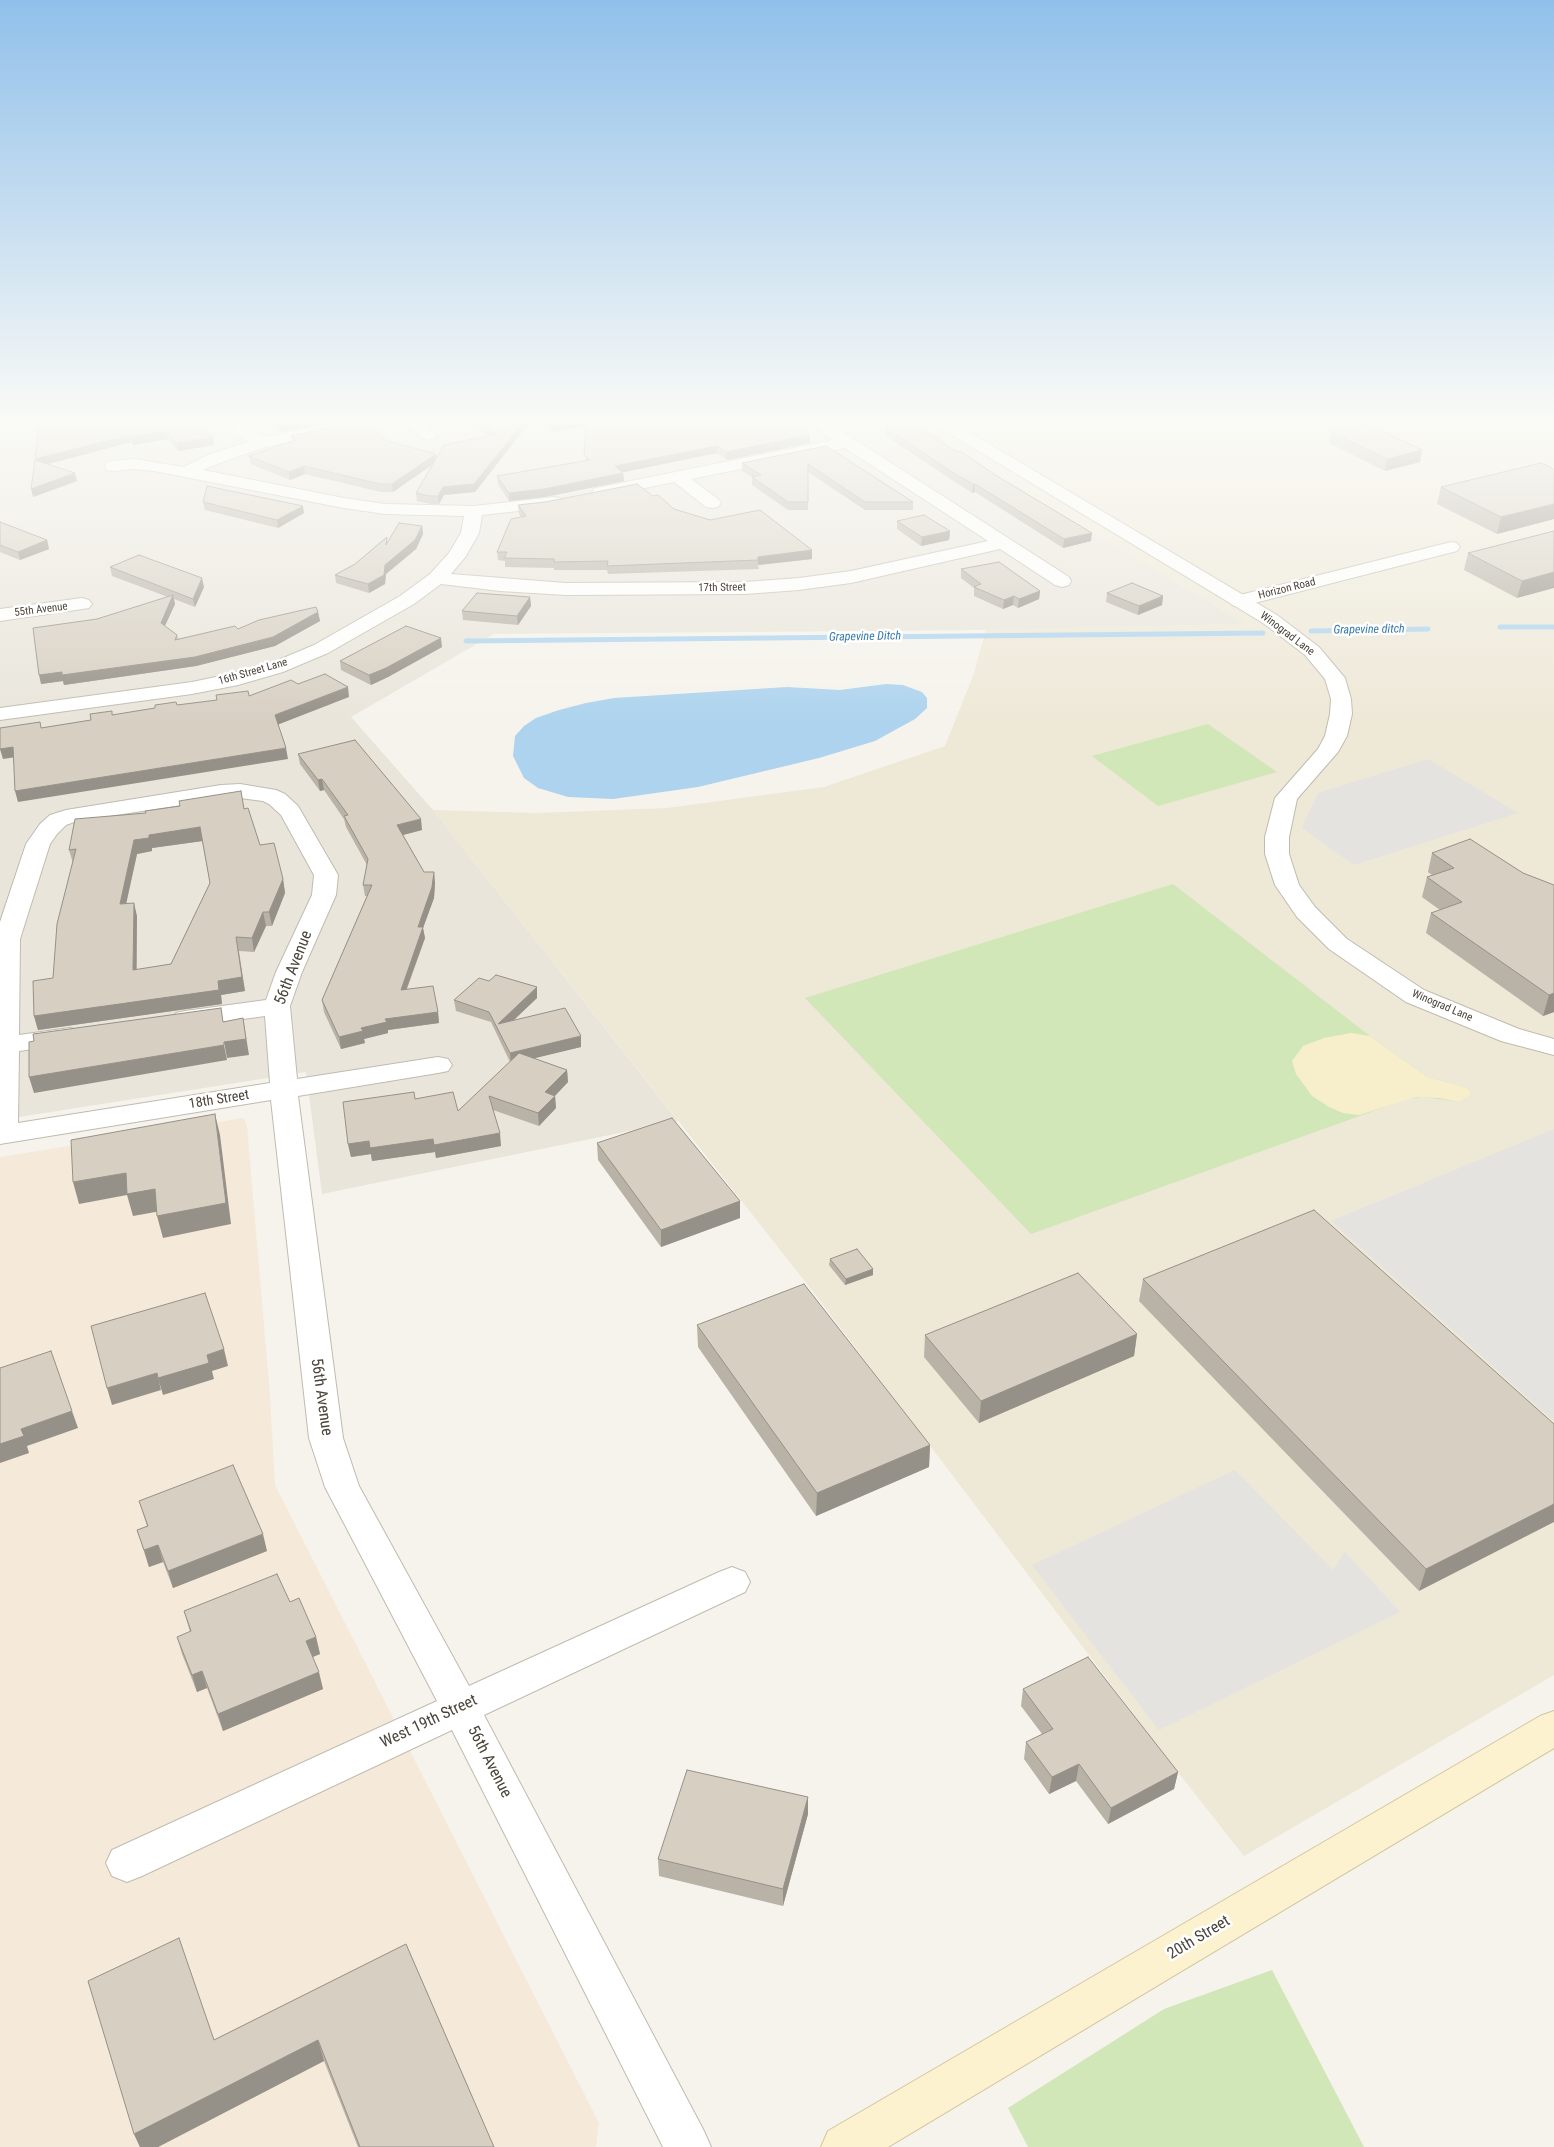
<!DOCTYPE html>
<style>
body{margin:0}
canvas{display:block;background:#f5f3ec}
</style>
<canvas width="1554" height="2147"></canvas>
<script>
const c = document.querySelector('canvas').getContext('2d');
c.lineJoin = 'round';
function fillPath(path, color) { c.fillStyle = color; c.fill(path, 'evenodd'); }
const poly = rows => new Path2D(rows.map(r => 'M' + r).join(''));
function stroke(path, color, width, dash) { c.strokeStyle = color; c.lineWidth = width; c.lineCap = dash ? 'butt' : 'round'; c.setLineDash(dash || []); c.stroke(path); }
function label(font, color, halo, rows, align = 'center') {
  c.font = font + ' "Roboto Condensed",sans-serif'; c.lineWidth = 5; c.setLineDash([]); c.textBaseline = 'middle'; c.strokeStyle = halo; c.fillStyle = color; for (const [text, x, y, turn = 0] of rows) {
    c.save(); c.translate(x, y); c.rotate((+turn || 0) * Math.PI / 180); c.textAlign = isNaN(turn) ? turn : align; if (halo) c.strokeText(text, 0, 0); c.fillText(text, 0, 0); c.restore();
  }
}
const residential = poly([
 [0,423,910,423,1246,624,986,630,494,634,351,717,433,810,678,1121,322,1194,306,1072,0,1120]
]);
const commercial = poly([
 [244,1118,247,1126,270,1396,275,1485,599,2123,596,2147,0,2147,0,1157]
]);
const education = poly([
 [910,423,1554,423,1554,1675,1244,1856,1177,1771,811,1289,433,810,536,813,667,808,824,787,945,746,973,676,986,630,1245,624]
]);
const green = poly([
 [1208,724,1277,772,1158,806,1092,756],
 [1173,884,1370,1036,1427,1077,1467,1088,1471,1093,1470,1096,1459,1102,1424,1097,1407,1099,1031,1234,805,998],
 [1272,1970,1364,2147,1028,2147,1008,2108,1164,2009]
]);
const sand = poly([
 [1351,1033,1370,1036,1427,1077,1467,1088,1471,1093,1470,1096,1459,1102,1439,1098,1416,1097,1359,1115,1343,1113,1329,1107,1312,1096,1296,1074,1292,1061,1303,1046,1324,1038]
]);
const parking = poly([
 [1428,759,1518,813,1354,865,1302,828,1318,793],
 [1554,1129,1554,1421,1331,1221],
 [1235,1470,1333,1570,1345,1552,1400,1612,1159,1730,1032,1565]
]);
const water = poly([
 [886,684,903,685,922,692,927,698,927,708,915,719,875,741,819,758,698,787,613,799,568,797,538,788,524,778,513,756,515,736,524,726,536,718,559,710,586,703,614,698,787,687,840,690]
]);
const stream = poly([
 [1500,627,1554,627],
 [1311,631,1428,629],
 [466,641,1263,633]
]);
const minor = poly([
 [228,423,245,423,264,437,335,423,367,423,365,426,359,428,265,447,222,462,203,470,344,498,385,504,474,506,554,497,560,498,563,502,560,506,554,507,482,515,479,533,466,556,451,574,566,583,745,582,799,578,851,571,988,541,845,448,691,479,718,499,721,503,718,507,712,508,706,507,674,482,601,497,595,496,592,492,595,488,601,487,833,440,810,423,829,423,1069,577,1071,581,1069,585,1062,587,1055,585,1000,549,851,583,799,590,745,594,566,595,500,591,441,584,414,604,328,653,283,672,238,685,192,694,0,720,0,708,192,682,235,673,269,664,314,645,400,596,430,574,449,553,461,533,464,516,385,514,344,508,154,471,134,469,113,471,107,470,105,466,107,462,113,461,134,459,184,467,210,454,248,442,236,433,228,423],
 [406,423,424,423,436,435,434,438,428,440,422,438,406,423],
 [1451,542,1457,543,1460,547,1457,551,1239,607,1232,605,1229,601,1232,597,1451,542],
 [82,598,89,600,92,604,89,608,0,621,0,609,82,598],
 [240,784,276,790,285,794,298,806,338,875,336,895,302,972,290,1006,297,1079,438,1057,448,1059,452,1065,448,1071,438,1073,298,1096,343,1438,359,1486,469,1686,719,1572,732,1567,745,1572,750,1582,745,1592,484,1715,704,2131,711,2147,663,2147,452,1730,142,1876,127,1882,112,1876,106,1863,112,1850,437,1701,325,1487,309,1438,271,1100,0,1144,0,922,26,844,40,824,50,815,66,810,221,785,240,784],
 [240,798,263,801,269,804,281,815,314,875,312,895,276,972,266,1000,185,1011,176,1013,172,1019,176,1025,185,1027,265,1016,270,1083,18,1123,19,1051,70,1044,79,1042,83,1036,79,1030,70,1028,19,1035,20,939,50,844,57,834,66,825,77,821,221,799,240,798]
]);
const tertiary = poly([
 [935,423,954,423,1277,615,1319,647,1345,678,1351,699,1352,714,1347,736,1338,752,1297,799,1289,837,1289,854,1299,885,1315,907,1347,939,1424,990,1519,1029,1554,1039,1554,1055,1501,1041,1406,1002,1329,949,1297,917,1275,885,1265,854,1265,837,1275,798,1318,749,1325,736,1330,714,1331,699,1325,679,1305,655,1263,623,937,426,935,423]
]);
const secondary = poly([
 [1554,1711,1554,1748,888,2147,821,2147,828,2131,1540,1716,1554,1711]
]);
const wall = poly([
 [39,423,200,423,213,437,214,445,178,451,168,439,133,445,131,442,47,464,77,481,33,497,35,460],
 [273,423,326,423,281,432],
 [472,423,529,423,475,492,444,495,439,504,431,504,417,501,416,493,432,465,393,492,381,492,305,474,290,480,251,464,249,456,292,441,291,436,387,441,436,458,488,436],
 [540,423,586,423,553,432],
 [586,423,810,443,727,460,717,453,622,472,623,473,624,481,545,497,509,501,498,484,497,476,585,461],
 [886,428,957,452,997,476,1091,541,1063,548,975,492,972,493,952,480,886,436],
 [1331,432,1422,450,1420,462,1385,471,1329,443],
 [826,446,913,502,913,510,865,510,808,472,808,510,788,510,752,485,752,477,742,471,742,463],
 [1554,469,1554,519,1497,534,1437,504,1441,487],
 [653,496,674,509,812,550,812,559,758,565,759,569,608,574,607,570,554,570,554,568,505,567,505,561,498,560,497,552,521,517,519,514,518,505],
 [203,502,304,513,278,528,205,510],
 [897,521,950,531,949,540,921,546,897,529],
 [0,522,47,540,49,549,20,560,0,552],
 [422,526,423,534,416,549,386,574,385,584,369,593,336,583,335,575,355,564,387,537,387,543],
 [1554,531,1517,598,1464,570,1468,553],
 [110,567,204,587,195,607,174,599,175,604,165,626,177,635,178,639,238,629,318,612,320,621,275,646,196,666,64,685,63,681,41,684,97,619,168,597,112,576],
 [961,569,1040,591,1039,599,1018,608,1013,605,1003,609,974,596,974,588,961,578],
 [1107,593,1163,596,1162,605,1138,615,1106,602],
 [530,597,531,606,518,625,463,620,462,611],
 [442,647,388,677,371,685,341,670,340,661],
 [298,754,422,830,403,835,424,872,434,872,435,883,434,898,423,928,425,938,407,989,438,1012,439,1023,388,1030,388,1033,364,1039,365,1043,341,1049,324,1012,322,1000,367,896,365,896,363,885,367,865,346,827,344,819,324,790,320,791,300,764],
 [244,809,260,845,283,879,285,893,272,926,266,926,254,952,239,951,245,991,221,995,222,1004,38,1030,34,1016,53,978,73,863,69,850],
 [202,841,210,883,171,964,137,970,137,916,126,904,137,854,152,851,152,848],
 [1432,853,1523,873,1554,1012,1543,1016,1426,933,1431,913,1440,910,1422,897,1427,877,1432,875,1428,872],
 [537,998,514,1020,581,1047,533,1058,567,1070,568,1082,555,1096,556,1108,539,1126,493,1110,501,1146,436,1158,435,1152,372,1161,371,1154,351,1157,348,1144,415,1099,458,1111,510,1062,491,1022,456,1011,454,1000],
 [597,1143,740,1201,740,1218,661,1247,598,1160],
 [830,1259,873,1275,845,1285,829,1265],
 [1143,1279,1554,1424,1419,1591,1139,1301],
 [697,1325,930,1445,929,1467,816,1516,698,1347],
 [1137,1334,1134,1356,979,1423,924,1357,925,1335],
 [139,1501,267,1551,173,1588,163,1562,149,1567,137,1530,147,1526],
 [290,1602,316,1637,320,1654,313,1657,323,1689,223,1731,207,1688,197,1692,182,1654,177,1637,190,1632,184,1611],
 [1023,1689,1178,1772,1174,1789,1108,1824,1076,1781,1049,1794,1024,1759,1026,1742,1042,1734,1021,1706],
 [808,1797,808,1814,783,1906,659,1876,658,1859],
 [406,1944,494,2147,358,2147,324,2061,158,2147,140,2147,134,2134,214,2040]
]);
const shadedWall = poly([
 [285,423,326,423,281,432,280,424],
 [523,423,529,423,475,492,444,495,439,504,438,496,443,487],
 [560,423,586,423,586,426,553,432,552,425],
 [166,431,168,439,133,445,131,437],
 [130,435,131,442,37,467,35,459],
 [810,435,810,443,727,460,726,452],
 [213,437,214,445,178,451,177,443],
 [717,446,717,453,615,474,615,466],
 [1422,450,1420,462,1385,471,1387,459],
 [436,454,436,462,393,492,392,484],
 [304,466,305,474,290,480,289,472],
 [75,473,77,481,33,497,31,489],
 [623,473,624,481,545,497,509,501,509,493],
 [973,484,975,484,975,492,972,493],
 [1554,504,1554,519,1497,534,1501,517],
 [303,506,304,513,278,528,277,520],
 [422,526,423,534,416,549,386,574,385,584,369,593,368,584],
 [950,531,949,540,921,546,922,537],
 [1092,533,1091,541,1063,548,1064,539],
 [47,540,49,549,20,560,18,552],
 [812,550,812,559,758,565,758,557],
 [1554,572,1554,588,1517,598,1522,581],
 [202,578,204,587,195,607,193,599],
 [1040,591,1039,599,1018,608,1019,599],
 [173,595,175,604,162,632,161,623],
 [1014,596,1013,605,1003,609,1004,600],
 [1163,596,1162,605,1138,615,1139,606],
 [530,597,531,606,518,625,517,616],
 [318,612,320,621,275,646,196,666,64,685,63,681,41,684,39,675],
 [441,638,442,647,388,677,371,685,369,675],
 [348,687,349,697,277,725,275,715],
 [13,747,16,757,3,759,0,749],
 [286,748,288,759,18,802,15,791],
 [322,779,324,790,320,791,318,780],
 [421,819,422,830,399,836,397,825],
 [200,827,203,841,152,848,152,851,137,854,123,918,120,904,134,840,149,835],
 [434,872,435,883,434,898,423,928,425,938,402,1001,401,990],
 [283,879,285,893,272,926,269,912],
 [134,903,137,916,136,984,133,970],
 [263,912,266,926,254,952,252,938],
 [236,937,245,991,221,995,222,1004,38,1030,34,1016,218,981],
 [537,987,537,998,500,1033,498,1024],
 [1554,993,1554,1012,1543,1016,1549,995],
 [438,1012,439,1023,388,1030,388,1033,364,1039,365,1043,341,1049,339,1037,361,1028,385,1019],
 [243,1018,249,1055,227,1058,224,1042],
 [581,1036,581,1047,511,1064,510,1053],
 [224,1045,227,1060,34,1093,29,1077],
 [567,1070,568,1082,546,1105,545,1092],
 [555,1096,556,1108,539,1126,538,1113],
 [215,1114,220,1135,231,1224,163,1238,157,1216],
 [500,1133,501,1146,436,1158,434,1145],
 [433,1139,435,1152,372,1161,371,1154,351,1157,348,1144,369,1141],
 [126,1173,155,1189,161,1211,133,1216,127,1195,79,1204,73,1182],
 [740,1201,740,1218,661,1247,661,1230],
 [873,1269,873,1275,845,1285,846,1279],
 [1137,1334,1134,1356,979,1423,981,1401],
 [224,1349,228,1366,212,1371,214,1379,163,1395,158,1378,207,1355],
 [157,1373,161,1390,112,1405,107,1388],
 [72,1411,78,1428,27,1446,29,1453,0,1463,0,1444,21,1429],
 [930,1445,929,1467,816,1516,817,1493],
 [1554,1504,1554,1522,1419,1591,1426,1569],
 [263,1534,267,1551,173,1588,168,1571],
 [158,1545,163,1562,149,1567,144,1550],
 [316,1637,320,1654,310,1658,306,1641],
 [202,1671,207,1688,197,1692,192,1675],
 [319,1672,323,1689,223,1731,218,1714],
 [1079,1764,1076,1781,1049,1794,1052,1777],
 [1178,1772,1174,1789,1108,1824,1111,1808],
 [808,1797,808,1814,783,1906,783,1889],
 [318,2040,324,2061,158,2147,140,2147,134,2134]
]);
const building = poly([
 [39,423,200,423,213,437,177,443,166,431,131,437,130,435,35,459,39,423],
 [349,423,369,423,387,441,436,454,392,484,380,484,304,466,289,472,249,456,296,440,291,436,349,423],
 [481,423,523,423,474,484,443,487,438,496,430,496,416,493,444,445,496,434,481,423],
 [550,423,560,423,552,425,550,423],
 [586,423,792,423,810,435,726,452,717,446,615,466,623,473,544,489,509,493,497,476,590,460,584,455,586,423],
 [889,423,912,423,957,452,960,451,997,476,1092,533,1064,539,975,484,973,484,952,472,886,428,889,423],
 [1367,424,1422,450,1387,459,1331,432,1367,424],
 [826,446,913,502,865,502,808,464,808,502,788,502,752,477,761,475,742,463,826,446],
 [35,460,75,473,31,489,35,460],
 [1541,463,1554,469,1554,504,1501,517,1441,487,1541,463],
 [637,484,653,496,658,495,674,509,710,520,760,510,812,550,758,557,758,560,607,566,608,561,554,562,554,559,504,558,507,552,497,552,511,519,526,516,518,505,545,502,637,484],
 [207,486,303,506,277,520,203,502,207,486],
 [924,515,950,531,922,537,897,521,924,515],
 [0,522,47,540,18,552,0,545,0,522],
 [399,523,422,526,415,540,385,565,384,575,368,584,335,575,355,564,387,537,386,545,399,523],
 [1554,531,1554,572,1522,581,1468,553,1554,531],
 [139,555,202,578,193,599,110,567,139,555],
 [999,562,1040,591,1019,599,1014,596,1004,600,974,587,981,584,961,569,999,562],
 [1132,583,1163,596,1139,606,1107,593,1132,583],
 [477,593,530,597,517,616,462,611,477,593],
 [173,595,161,623,177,635,175,640,235,626,238,629,259,620,316,607,318,612,273,637,195,657,62,675,62,672,39,675,33,628,97,619,173,595],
 [406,626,441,638,386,668,369,675,340,661,406,626],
 [325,674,348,687,275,715,286,748,15,791,13,747,0,749,0,728,40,722,41,728,91,720,90,714,112,711,112,715,155,708,155,705,176,702,177,705,217,700,216,695,248,691,249,696,291,680,298,684,325,674],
 [355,740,421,819,397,825,424,872,434,872,432,887,418,927,423,927,401,990,433,986,438,1012,385,1019,387,1022,361,1028,363,1031,339,1037,322,1000,372,885,363,885,368,859,344,816,348,815,322,779,318,780,298,754,355,740],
 [241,791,244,809,248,808,260,845,274,843,283,879,269,912,263,912,252,938,236,937,242,977,218,981,219,990,34,1016,33,981,53,978,57,924,76,849,69,850,75,819,146,813,145,811,180,806,179,801,241,791],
 [200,827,210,883,171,964,133,970,134,903,120,904,134,840,149,838,149,835,200,827],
 [1470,839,1523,873,1554,885,1554,993,1549,995,1431,913,1462,902,1427,877,1454,868,1432,853,1470,839],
 [496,975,537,987,498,1024,565,1008,581,1036,510,1053,489,1012,454,1000,479,978,489,981,496,975],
 [221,1008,223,1022,243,1018,246,1039,224,1042,224,1045,29,1077,29,1042,34,1041,33,1034,221,1008],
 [519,1053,567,1070,545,1092,555,1096,538,1113,489,1096,500,1133,434,1145,433,1139,370,1148,369,1141,348,1144,343,1102,414,1092,415,1099,453,1092,458,1111,519,1053],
 [215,1114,226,1203,157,1216,155,1189,127,1194,126,1173,73,1182,71,1140,215,1114],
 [672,1118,740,1201,661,1230,597,1143,672,1118],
 [1314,1210,1554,1424,1554,1504,1426,1569,1143,1279,1314,1210],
 [857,1249,873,1269,846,1279,830,1259,857,1249],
 [1078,1273,1137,1334,981,1401,925,1335,1078,1273],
 [804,1284,930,1445,817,1493,697,1325,804,1284],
 [205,1293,224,1349,207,1355,209,1363,158,1378,157,1373,107,1388,91,1326,205,1293],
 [51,1351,72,1411,21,1429,24,1436,0,1444,0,1368,51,1351],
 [233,1465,263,1534,168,1571,158,1545,144,1550,137,1530,148,1526,139,1501,233,1465],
 [277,1574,290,1602,299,1598,316,1637,306,1641,319,1672,218,1714,202,1671,192,1675,177,1637,191,1631,184,1611,277,1574],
 [1088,1657,1178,1772,1111,1808,1079,1764,1052,1777,1026,1742,1053,1729,1023,1689,1088,1657],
 [687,1770,808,1797,783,1889,658,1859,687,1770],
 [179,1938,214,2040,406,1944,494,2147,360,2147,318,2040,134,2134,88,1981,179,1938]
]);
const farStreetnames = [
 ["17th Street",722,588,-1],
 ["Horizon Road",1287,589,-14],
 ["55th Avenue",41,610,-7],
 ["Winograd Lane",1287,634,37],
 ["16th Street Lane",253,672,-16],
 ["Winograd Lane",1442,1006,23]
];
const farWaternames = [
 ["Grapevine ditch",1369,630,-1],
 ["Grapevine Ditch",865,637,-1]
];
const streetNames = [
 ["18th Street",219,1100,-9]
];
const nearStreetnames = [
 ["56th Avenue",294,968,-69],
 ["56th Avenue",321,1397,82],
 ["West 19th Street",429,1722,-25],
 ["56th Avenue",489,1762,63],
 ["20th Street",1199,1938,-31]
];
fillPath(residential, '#e9e5db');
fillPath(commercial, '#f5ead9');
fillPath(education, '#eee8d7');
fillPath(green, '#d1e7b8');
fillPath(sand, '#f7eecb');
fillPath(parking, '#e5e3e0');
fillPath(water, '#add3ee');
stroke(stream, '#add3ee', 5);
stroke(minor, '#c1bbaf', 2);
stroke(tertiary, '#c1bbaf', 2);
stroke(secondary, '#d3c69e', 2);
fillPath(minor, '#fff');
fillPath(tertiary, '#fff');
fillPath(secondary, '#fdf2cf');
fillPath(wall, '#b9b2a7');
fillPath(shadedWall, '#969188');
fillPath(building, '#d7cfc2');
stroke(building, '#969188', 1);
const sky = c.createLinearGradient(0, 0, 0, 724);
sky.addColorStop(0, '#90c0ea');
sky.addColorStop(0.58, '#fafaf6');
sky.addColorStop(1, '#fafaf600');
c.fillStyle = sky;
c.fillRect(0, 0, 1554, 724);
label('11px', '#4a443a', '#fff', farStreetnames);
label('italic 12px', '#3478ab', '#fff', farWaternames);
label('14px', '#4a443a', '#fff', streetNames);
label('16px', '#4a443a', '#fff', nearStreetnames);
</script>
